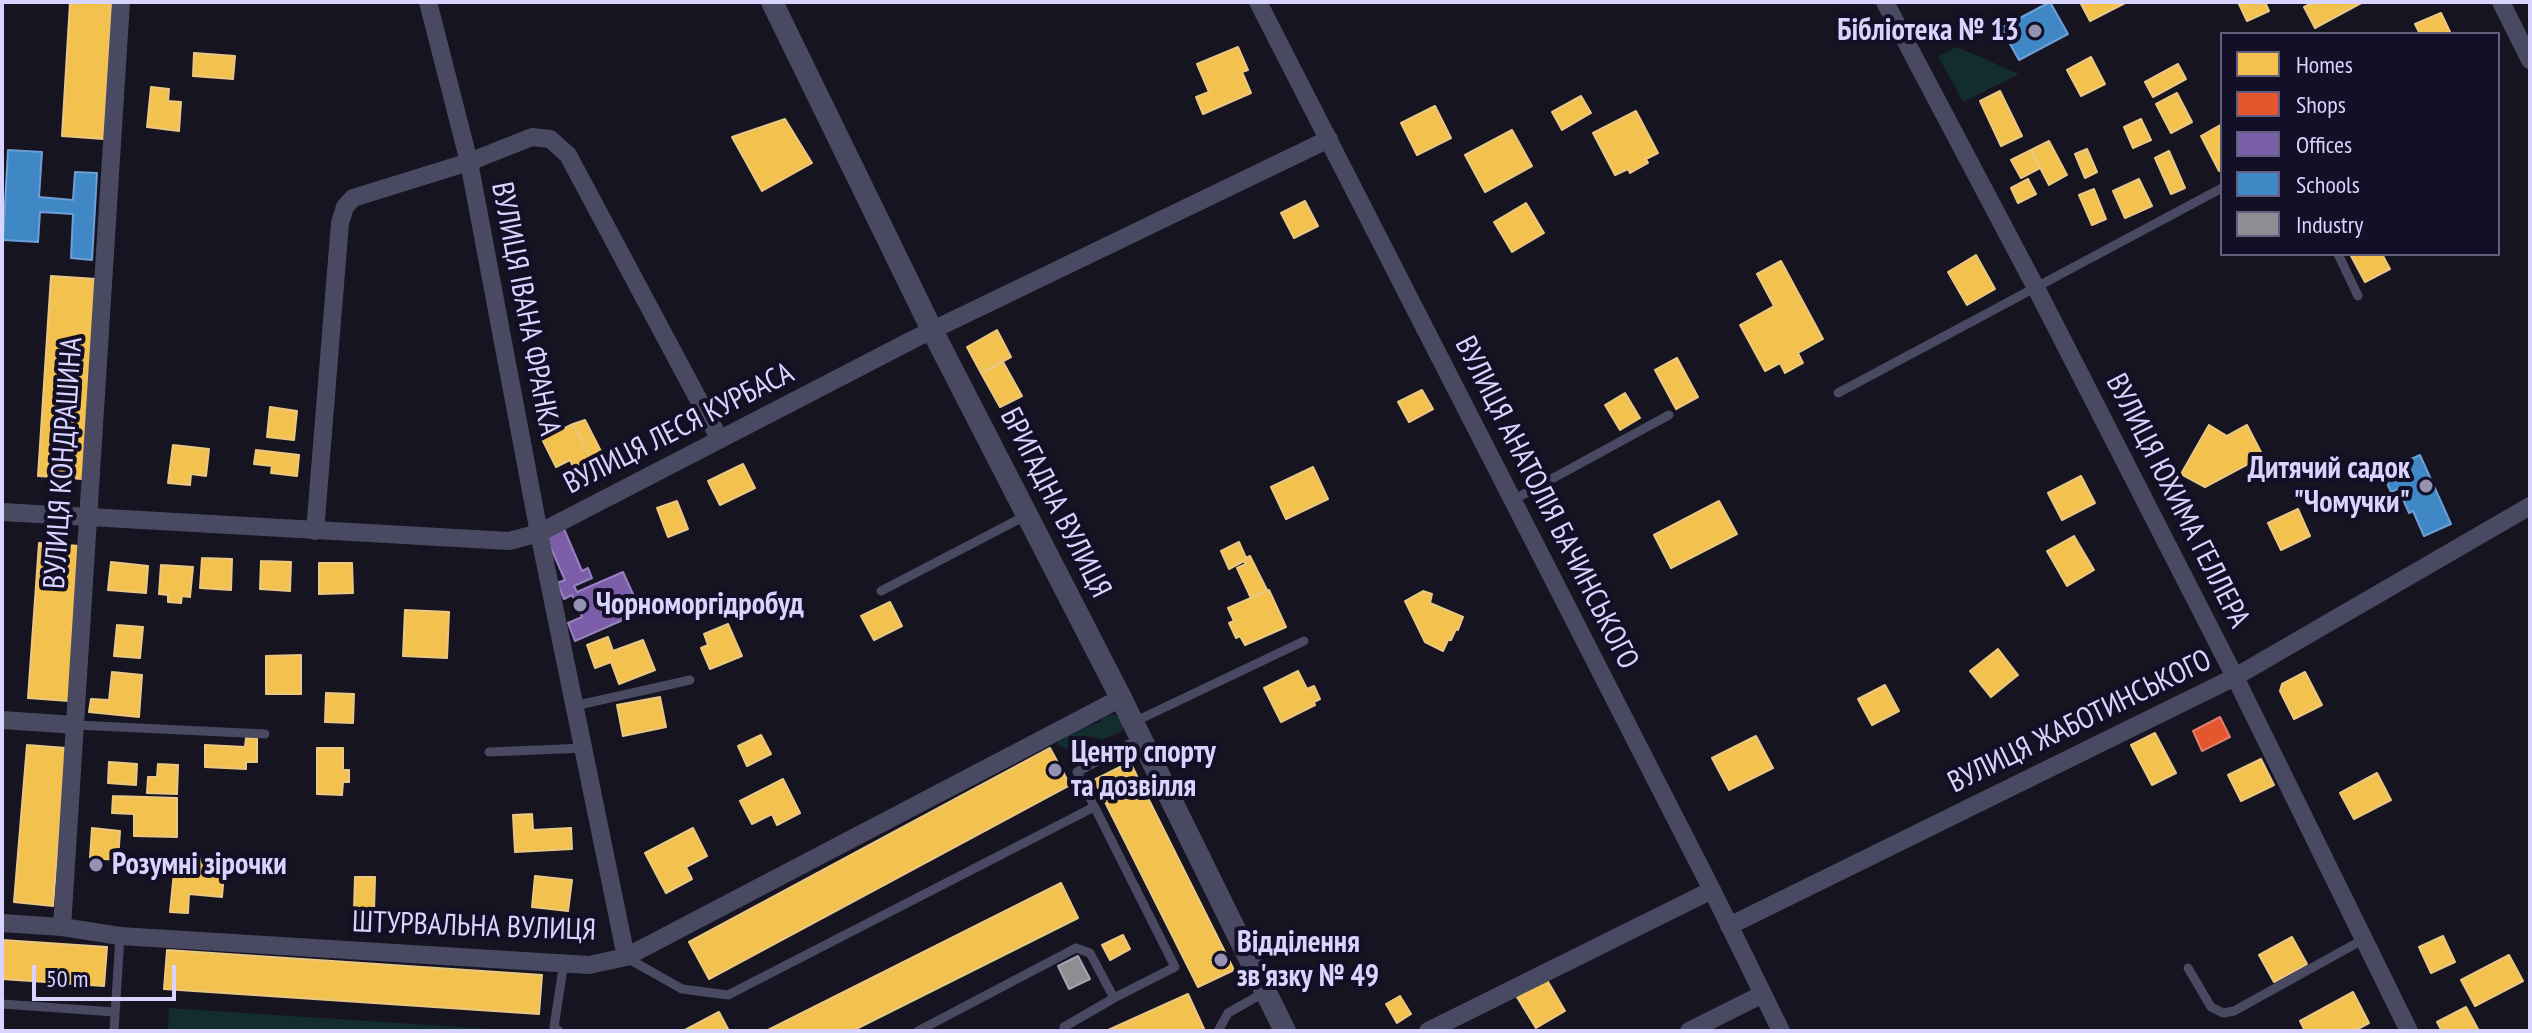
<!DOCTYPE html>
<meta charset="utf-8">
<style>
body{margin:0}
#map{position:relative;width:2532px;height:1033px;overflow:hidden;background:#161421;font-family:"PT Sans Narrow",sans-serif}
canvas{display:block}
.frame{position:absolute;inset:0;border:4px solid #d9d4ff;pointer-events:none}
.legend{position:absolute;left:2220px;top:32px;width:280px;height:224px;box-sizing:border-box;background:#130f26;border:2px solid #625e7d;margin:0;padding:10px 14px;list-style:none;font-size:24px;color:#d9d4ff}
.legend li{display:flex;align-items:center;gap:16px;height:40px}
.legend b{width:40px;border:2px solid #625e7d}
.scale{position:absolute;left:32px;top:965px;width:144px;height:36px;box-sizing:border-box;border:4px solid #d9d4ff;border-top:0;padding-left:10px;font-size:24px;line-height:28px;white-space:nowrap;color:#d9d4ff;-webkit-text-stroke:6px #130f26;paint-order:stroke}
</style>
<div id="map">
<canvas width="2532" height="1033"></canvas>
<div class="frame"></div>
<ul class="legend">
<li><b style="height:22px;background:#f2c14e"></b>Homes</li>
<li><b style="height:22px;background:#e4572e"></b>Shops</li>
<li><b style="height:22px;background:#7b5ea7"></b>Offices</li>
<li><b style="height:22px;background:#3f88c5"></b>Schools</li>
<li><b style="height:22px;background:#8d8d92"></b>Industry</li>
</ul>
<div class="scale">50 m</div>
</div>
<script>
const c = document.querySelector('canvas').getContext('2d');
c.lineJoin = 'round';
function fillPath(path, color) { c.fillStyle = color; c.fill(path, 'evenodd'); }
const poly = rows => new Path2D(rows.map(r => 'M' + r).join(''));
function stroke(path, color, width, dash) { c.strokeStyle = color; c.lineWidth = width; c.lineCap = dash ? 'butt' : 'round'; c.setLineDash(dash || []); c.stroke(path); }
function label(font, color, halo, rows, align = 'center') {
  c.font = font + ' "PT Sans Narrow",sans-serif'; c.lineWidth = 8; c.setLineDash([]); c.textBaseline = 'middle'; c.strokeStyle = halo; c.fillStyle = color; for (const [text, x, y, turn = 0] of rows) {
    c.save(); c.translate(x, y); c.rotate((+turn || 0) * Math.PI / 180); c.textAlign = isNaN(turn) ? turn : align; if (halo) c.strokeText(text, 0, 0); c.fillText(text, 0, 0); c.restore();
  }
}
const green = poly([
 [1957,47,2019,74,1963,102,1938,56],
 [1103,715,1114,715,1120,718,1123,724,1123,731,1102,740,1091,736,1066,749,1058,745,1058,734,1085,720,1088,726,1100,722],
 [169,1008,522,1031,168,1031]
]);
const homes = poly([
 [70,2,112,2,104,139,62,136,70,2],
 [2080,2,2127,2,2090,21,2080,2],
 [2244,2,2265,2,2269,11,2247,21,2239,4,2244,2],
 [2314,2,2363,2,2315,28,2304,7,2314,2],
 [2441,13,2451,34,2420,34,2415,24,2441,13],
 [1238,47,1248,70,1242,72,1251,93,1203,114,1196,97,1209,92,1197,64,1238,47],
 [194,53,235,56,233,79,193,76,194,53],
 [2091,57,2105,84,2081,96,2067,70,2091,57],
 [2178,64,2186,79,2153,97,2145,82,2178,64],
 [151,87,169,89,168,101,181,102,179,131,147,127,151,87],
 [2000,91,2022,136,2001,146,1980,101,2000,91],
 [2177,93,2192,122,2171,133,2156,104,2177,93],
 [1581,96,1591,113,1562,130,1552,112,1581,96],
 [1435,106,1451,138,1417,155,1401,123,1435,106],
 [1636,111,1658,153,1646,159,1648,163,1630,173,1628,169,1615,175,1593,133,1636,111],
 [785,119,812,163,762,191,732,137,785,119],
 [2141,119,2151,140,2133,148,2124,127,2141,119],
 [2222,124,2222,169,2219,171,2201,136,2222,124],
 [1512,130,1532,166,1485,192,1465,155,1512,130],
 [2049,141,2067,175,2049,185,2031,150,2049,141],
 [2087,149,2097,172,2085,178,2075,154,2087,149],
 [2031,150,2040,168,2021,178,2011,160,2031,150],
 [2169,151,2185,188,2171,194,2155,158,2169,151],
 [2028,179,2036,194,2018,203,2011,188,2028,179],
 [2139,179,2152,206,2125,218,2113,191,2139,179],
 [2094,189,2106,219,2092,225,2079,195,2094,189],
 [1305,201,1318,226,1294,238,1281,213,1305,201],
 [1526,203,1544,233,1512,252,1494,222,1526,203],
 [2350,254,2382,254,2390,269,2365,282,2350,254],
 [1976,255,1995,289,1967,305,1948,272,1976,255],
 [1781,261,1823,339,1798,353,1803,363,1785,373,1780,363,1765,371,1740,325,1774,306,1757,274,1781,261],
 [51,276,96,279,83,479,38,476,51,276],
 [997,330,1011,357,981,373,967,347,997,330],
 [1677,358,1698,397,1676,409,1655,370,1677,358],
 [1003,362,1022,396,1000,407,981,373,1003,362],
 [1422,390,1433,409,1409,422,1398,402,1422,390],
 [1625,393,1640,418,1620,430,1605,405,1625,393],
 [270,407,297,411,294,440,267,437,270,407],
 [585,420,607,463,597,470,573,424,585,420],
 [573,424,597,470,579,479,570,460,556,467,542,439,573,424],
 [2209,425,2227,436,2247,425,2263,456,2205,487,2181,474,2209,425],
 [173,445,209,449,206,476,191,474,190,485,168,483,173,445],
 [256,450,299,455,297,476,271,473,272,466,254,464,256,450],
 [743,464,755,488,720,505,708,481,743,464],
 [1313,467,1328,499,1286,519,1271,487,1313,467],
 [2081,476,2095,503,2062,520,2048,493,2081,476],
 [677,501,688,529,668,537,657,508,677,501],
 [1719,501,1737,534,1671,568,1654,535,1719,501],
 [2298,509,2310,536,2281,550,2268,523,2298,509],
 [2074,536,2094,570,2067,586,2047,551,2074,536],
 [1239,542,1246,558,1250,556,1267,590,1251,598,1237,568,1246,564,1244,561,1229,569,1221,551,1239,542],
 [39,543,80,546,69,701,28,698,39,543],
 [202,558,232,559,231,590,200,588,202,558],
 [261,561,291,562,290,591,260,589,261,561],
 [111,562,148,566,146,593,108,590,111,562],
 [319,563,352,563,353,593,319,594,319,563],
 [161,565,193,567,190,597,182,596,181,603,168,602,168,595,159,594,161,565],
 [1269,590,1286,627,1245,645,1240,636,1236,638,1229,623,1234,621,1228,608,1269,590],
 [1423,591,1432,594,1430,603,1463,617,1458,630,1456,629,1451,640,1448,640,1443,651,1425,642,1405,601,1423,591],
 [890,602,902,626,874,640,861,616,890,602],
 [405,610,449,612,447,658,403,656,405,610],
 [728,624,742,656,710,669,701,648,708,645,704,634,728,624],
 [117,625,143,627,140,658,114,656,117,625],
 [608,637,613,651,643,640,655,670,619,684,611,662,595,668,587,645,608,637],
 [1998,649,2018,675,1991,697,1970,671,1998,649],
 [301,655,301,694,266,694,266,656,301,655],
 [1298,671,1307,689,1314,686,1320,699,1314,702,1315,705,1281,722,1264,688,1298,671],
 [112,672,142,675,139,717,89,712,91,699,109,700,112,672],
 [2305,672,2322,705,2294,719,2280,691,2282,684,2305,672],
 [1885,685,1899,711,1872,725,1858,699,1885,685],
 [326,693,354,694,353,723,325,722,326,693],
 [660,697,666,727,623,736,617,705,660,697],
 [2155,733,2176,773,2152,785,2131,745,2155,733],
 [761,735,771,754,747,766,738,746,761,735],
 [1756,736,1773,768,1729,790,1712,758,1756,736],
 [246,738,257,738,257,762,246,762,246,769,205,767,205,745,245,747,246,738],
 [27,745,66,748,53,906,14,902,27,745],
 [317,748,343,748,343,770,349,770,349,782,343,782,342,795,317,794,317,748],
 [1050,748,1070,785,709,979,689,942,1050,748],
 [2261,759,2274,785,2241,801,2228,775,2261,759],
 [109,762,137,764,136,785,108,783,109,762],
 [1130,762,1234,970,1198,987,1094,780,1130,762],
 [158,764,178,765,177,794,147,793,148,777,157,777,158,764],
 [2377,773,2391,800,2354,819,2340,793,2377,773],
 [783,779,800,813,777,825,772,814,752,824,740,801,783,779],
 [113,796,177,798,177,837,134,836,134,814,112,813,113,796],
 [532,814,533,830,571,828,572,849,515,852,513,815,532,814],
 [92,828,120,831,118,860,90,858,92,828],
 [693,828,707,856,686,867,692,879,666,893,645,853,693,828],
 [188,858,225,861,222,897,189,894,188,913,170,912,174,872,187,873,188,858],
 [535,876,572,880,568,911,532,907,535,876],
 [355,877,375,877,374,910,354,909,355,877],
 [1061,883,1078,918,852,1031,766,1031,1061,883],
 [1123,935,1130,949,1110,960,1102,945,1123,935],
 [2443,936,2455,962,2431,973,2419,947,2443,936],
 [2292,937,2307,964,2274,982,2259,955,2292,937],
 [2,940,107,947,104,986,2,979,2,940],
 [167,950,542,975,539,1014,164,989,167,950],
 [2509,955,2523,981,2475,1006,2461,980,2509,955],
 [1547,980,1565,1011,1536,1028,1517,997,1547,980],
 [2353,992,2369,1023,2354,1031,2305,1031,2300,1021,2353,992],
 [1188,994,1205,1031,1106,1031,1188,994],
 [1400,996,1411,1014,1397,1023,1386,1004,1400,996],
 [2466,1007,2479,1031,2442,1031,2437,1022,2466,1007],
 [719,1012,729,1031,683,1031,719,1012]
]);
const shops = poly([
 [2220,717,2230,737,2202,751,2193,731,2220,717]
]);
const offices = poly([
 [564,529,582,571,588,568,592,578,574,586,577,592,623,572,641,612,575,641,568,623,582,617,572,595,564,599,557,583,565,580,546,537,564,529]
]);
const schools = poly([
 [2050,2,2068,34,2019,60,2001,28,2050,2],
 [8,150,42,152,39,197,73,200,75,172,97,173,92,260,71,258,73,214,40,212,38,242,3,240,8,150],
 [2420,455,2451,524,2424,536,2413,511,2409,513,2402,497,2405,495,2402,487,2391,492,2382,472,2420,455]
]);
const industry = poly([
 [1078,956,1090,979,1069,989,1058,966,1078,956]
]);
const service = poly([
 [2338,254,2358,296],
 [1838,393,2222,188],
 [1513,500,1669,415],
 [881,591,1027,515],
 [574,706,690,680],
 [1134,722,1304,641],
 [76,725,265,734],
 [489,752,585,748],
 [627,958,682,989,728,995,1094,807],
 [2188,968,2211,1007,2223,1013,2234,1011,2364,939],
 [2,1004,115,1012],
 [114,1031,120,936],
 [559,1031,554,1027,564,962],
 [918,1031,1076,948,1090,953,1114,998,1175,967,1077,772,1141,738],
 [1066,1031,1064,1027,1114,998],
 [1218,1031,1228,1013,1265,992]
]);
const minor = poly([
 [428,2,469,162,539,533,626,957],
 [1258,2,1712,890,1781,1031],
 [1885,2,2036,288,2235,677,2409,1031],
 [2501,2,2530,60],
 [2,512,509,541,539,533,914,339,1329,139],
 [315,531,340,223,345,207,353,198,469,162,532,137,550,139,568,155,719,438],
 [2,720,76,725],
 [2,923,62,927,120,936,589,965,626,957,1121,698],
 [1729,926,2235,677,2530,506],
 [62,927,121,2],
 [1428,1031,1712,890],
 [1689,1031,1763,994]
]);
const tertiary = poly([
 [772,2,932,330,1121,698,1285,1031]
]);
const markers = [
 [2035,31,8,"#9591b1"],
 [2426,486,8,"#9591b1"],
 [580,605,8,"#9591b1"],
 [1055,770,8,"#9591b1"],
 [96,865,8,"#9591b1"],
 [1221,960,8,"#9591b1"]
];
const poiNames = [
 ["Бібліотека № 13",2019,31,"right"],
 ["Дитячий садок",2410,469,"right"],
 ["\"Чомучки\"",2410,503,"right"],
 ["Чорноморгідробуд",596,605],
 ["Центр спорту",1071,753],
 ["та дозвілля",1071,787],
 ["Розумні зірочки",112,865],
 ["Відділення",1237,943],
 ["зв'язку № 49",1237,977]
];
const streetNames = [
 ["ВУЛИЦЯ ІВАНА ФРАНКА",525,309,79],
 ["ВУЛИЦЯ ЛЕСЯ КУРБАСА",679,429,-27],
 ["ВУЛИЦЯ КОНДРАШИНА",64,463,-86],
 ["ВУЛИЦЯ ЮХИМА ГЕЛЛЕРА",2177,501,63],
 ["БРИГАДНА ВУЛИЦЯ",1055,503,63],
 ["ВУЛИЦЯ АНАТОЛІЯ БАЧИНСЬКОГО",1546,503,63],
 ["ВУЛИЦЯ ЖАБОТИНСЬКОГО",2080,722,-26],
 ["ШТУРВАЛЬНА ВУЛИЦЯ",474,927,2]
];
fillPath(green, '#132c2d');
fillPath(homes, '#f2c14e');
stroke(homes, '#eac783', 2);
fillPath(shops, '#e4572e');
stroke(shops, '#e17c6d', 2);
fillPath(offices, '#7b5ea7');
stroke(offices, '#9781c1', 2);
fillPath(schools, '#3f88c5');
stroke(schools, '#6d9fd6', 2);
fillPath(industry, '#8d8d92');
stroke(industry, '#a4a2b3', 2);
stroke(service, '#4a4962', 9);
stroke(minor, '#4a4962', 18);
stroke(tertiary, '#4a4962', 22);
for (const [x, y, r, color] of markers) { const dot = new Path2D(); dot.arc(x, y, r, 0, 2 * Math.PI); c.fillStyle = color; c.fill(dot); stroke(dot, '#130f26', 3); }
label('bold 30px', '#d9d4ff', '#130f26', poiNames, 'left');
label('30px', '#d9d4ff', '#130f26', streetNames);
</script>
